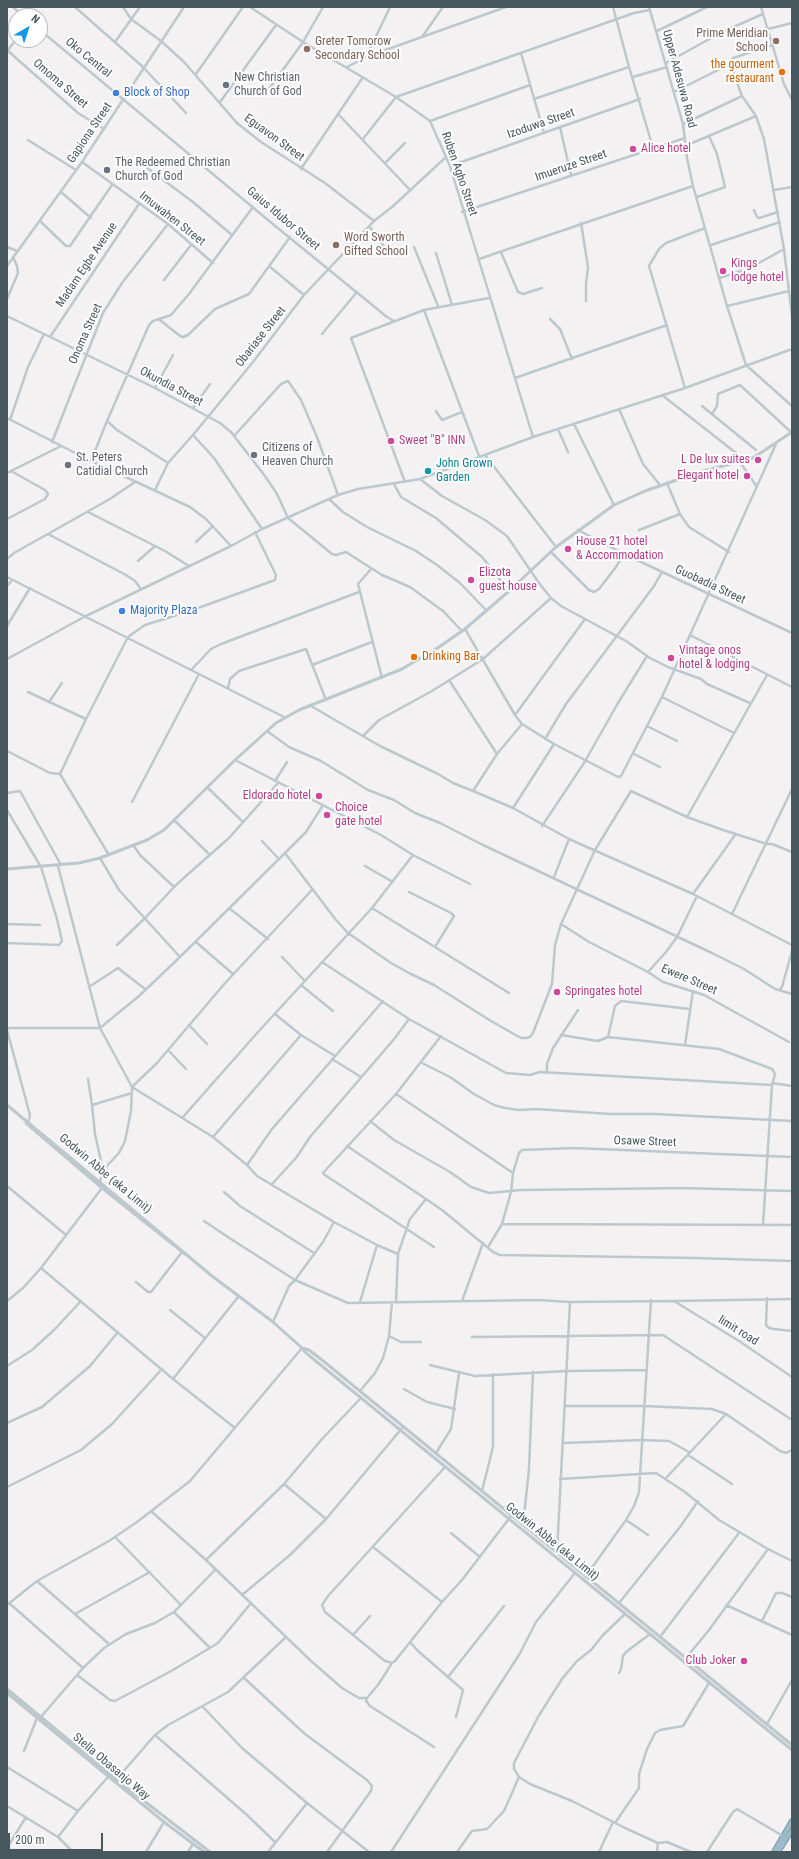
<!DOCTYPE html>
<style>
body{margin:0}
#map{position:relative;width:799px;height:1859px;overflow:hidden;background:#f3f1f1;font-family:"Roboto Condensed",sans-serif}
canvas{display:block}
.frame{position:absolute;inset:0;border:8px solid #48585f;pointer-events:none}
.north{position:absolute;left:8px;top:8px;width:40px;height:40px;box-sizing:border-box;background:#fff;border:1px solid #b6bcbf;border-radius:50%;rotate:39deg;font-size:11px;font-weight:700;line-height:16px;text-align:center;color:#48585f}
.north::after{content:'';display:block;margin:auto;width:14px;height:18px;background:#1698e8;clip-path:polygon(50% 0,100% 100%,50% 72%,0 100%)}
.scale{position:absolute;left:8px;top:1833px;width:95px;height:18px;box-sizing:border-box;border:2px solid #48585f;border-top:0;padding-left:5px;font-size:12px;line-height:14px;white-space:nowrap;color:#48585f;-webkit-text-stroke:3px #fff;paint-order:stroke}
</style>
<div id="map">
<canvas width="799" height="1859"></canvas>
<div class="frame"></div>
<div class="north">N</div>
<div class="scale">200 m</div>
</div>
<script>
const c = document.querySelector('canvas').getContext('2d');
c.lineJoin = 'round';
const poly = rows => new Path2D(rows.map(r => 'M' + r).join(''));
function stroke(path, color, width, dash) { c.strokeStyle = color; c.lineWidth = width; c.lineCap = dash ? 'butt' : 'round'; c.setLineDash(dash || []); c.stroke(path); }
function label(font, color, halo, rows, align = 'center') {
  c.font = font + ' "Roboto Condensed",sans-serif'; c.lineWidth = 4; c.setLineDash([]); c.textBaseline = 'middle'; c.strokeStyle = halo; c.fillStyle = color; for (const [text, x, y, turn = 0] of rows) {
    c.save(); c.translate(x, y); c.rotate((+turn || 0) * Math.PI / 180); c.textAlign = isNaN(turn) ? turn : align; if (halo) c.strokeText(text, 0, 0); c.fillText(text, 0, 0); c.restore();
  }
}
const minor = poly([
 [13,7,23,16],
 [75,7,143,67,186,113],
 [123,7,131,19,161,41,184,62,237,123,261,142,325,183,374,221],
 [250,7,303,42,396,97,430,121,450,166,533,437],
 [613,7,629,67,653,148],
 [649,7,683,124,687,158,693,186,727,306,746,365,792,406],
 [761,7,784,84,792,100],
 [768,29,792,23],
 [40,30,274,225,387,317,394,321],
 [657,31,707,7],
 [422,37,443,7],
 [115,42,140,7],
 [7,50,78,113,104,129],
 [7,51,16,40],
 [521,53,544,133],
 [366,57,390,7],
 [666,63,722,32,763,14],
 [730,64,742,96,756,116,764,139,784,249,792,317],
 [347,67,366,57,506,7],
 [196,74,243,7],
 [633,77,667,67],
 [269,89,303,42,323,7],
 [674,92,730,64,733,58,772,45],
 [534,99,629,67],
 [220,102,276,25],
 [339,115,410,190],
 [430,121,530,85],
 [683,124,742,96],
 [560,127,571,175],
 [363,139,396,97,634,13,650,10],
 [28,140,76,170],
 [685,146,756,116],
 [82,162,168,224,213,263],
 [139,162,193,202,232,235],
 [385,163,405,143],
 [450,166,640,99],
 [301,169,363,77],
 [774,190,792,187],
 [61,192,91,218],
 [697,197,725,187,717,154,709,136],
 [754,210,757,217,759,218,778,212],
 [462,212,685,138],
 [40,221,66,246,70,246,112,185],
 [581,223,588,267,586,284,586,301],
 [369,226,387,251],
 [711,245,780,222],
 [7,247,17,251],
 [414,247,438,306],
 [501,252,518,292,523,294,542,288],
 [436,253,452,305],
 [479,259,693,186],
 [7,266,82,162,184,7],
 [269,266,304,295],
 [720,278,750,268,784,249],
 [164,280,191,245],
 [7,299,18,273,17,266,13,257],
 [727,306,789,291],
 [424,310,479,456],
 [7,316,155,388,220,423,231,432,265,476,277,494,288,518,332,554,336,555,346,552,382,575,410,587,443,611,462,631],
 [550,319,560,329,572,359],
 [160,320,180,336,183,337,188,335,215,309,249,294,290,237],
 [322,334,357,292],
 [50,337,139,204],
 [515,378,667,325],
 [155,388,173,355],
 [685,388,649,266,659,249,666,243,705,228],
 [662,395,745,460],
 [702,406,756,450],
 [193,408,210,384],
 [619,409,643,464,660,485],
 [436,411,442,420,462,412],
 [712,414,717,406,718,394,740,385,792,433],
 [7,418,85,458,190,507,206,519,231,546],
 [10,420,28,367,44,334],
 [107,421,117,430,168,463],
 [574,424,614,505],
 [558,429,568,452],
 [193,435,214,458,262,529],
 [234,436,281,384,288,381,301,400,317,437,338,495],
 [52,442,103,313,122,283,168,224],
 [485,455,556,547],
 [91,461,107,421,149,325,153,321,171,315,189,294,253,207],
 [740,462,757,487],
 [7,473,61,446],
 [420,479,442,496,485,520,507,536,539,583,551,598,561,606,626,641,650,658,668,667,701,679,707,684,750,703],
 [405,482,351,338,424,310,489,298],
 [667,483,680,514,689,527,729,552],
 [394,484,401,497,436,518,482,557,509,591],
 [155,490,168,463,193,435,253,362,304,295,374,221,392,207,446,157],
 [330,500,343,512,367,527,416,551,437,565,460,583,486,610],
 [88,512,165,551,189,566],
 [7,519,45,499,48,494,45,490,11,471],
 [578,530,624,554,792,633],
 [639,530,680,514],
 [48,534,126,575,135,581,141,589],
 [196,542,213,526],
 [551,552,589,590,594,592,599,589,616,567,624,554],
 [7,559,14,553,110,499,135,482],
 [138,561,155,546],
 [371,569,358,584,382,678],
 [7,577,284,717],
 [7,586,12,580],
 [7,626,30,588],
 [465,629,515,715,522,724,554,744,618,777,621,776,662,697,776,444],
 [690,635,792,687],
 [7,659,86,616,231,546,262,529,338,495,358,489,420,479,533,437,685,388,792,349],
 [312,665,372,642],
 [191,670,211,649,221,644,359,592],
 [449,680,497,754],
 [228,688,230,679,239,671,306,649,326,700],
 [28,692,86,719],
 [662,697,734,733],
 [49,702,62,683],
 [311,706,380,746,438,774,453,783,473,791,497,754,522,724],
 [515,715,585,619],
 [647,726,677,741],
 [267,731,289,747,321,761,368,790,394,800,415,813,440,823,483,845,712,953,744,969,775,989,792,994],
 [363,736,379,720,432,691,483,659,551,598],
 [545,739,566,704,654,586,662,572],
 [7,751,50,773,60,774],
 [634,754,660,767],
 [235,760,381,835,413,855,470,884],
 [60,774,86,719,128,637,145,625,190,611,275,580,276,575,255,532],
 [60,774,109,855],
 [275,781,287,762],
 [207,787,243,822],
 [473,791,513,808,569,839,693,894,792,945],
 [7,793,20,791,61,865],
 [132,802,199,674],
 [513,808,554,744],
 [7,810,41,867,57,919,62,941,59,945,7,943],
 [687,817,767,675],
 [174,820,210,855],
 [542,826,584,763,618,703,647,656],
 [262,841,279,859],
 [134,846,140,855,174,887],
 [285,853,336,920,348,933,391,963,411,974,434,985,491,1021,521,1038,526,1038,530,1037,533,1033,552,984,555,945,561,924,595,850,631,791,687,817,723,830,767,844,772,844,792,852],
 [100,858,119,890,180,957],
 [58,866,100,1028,132,1087],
 [365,866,393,882],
 [554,877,569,839],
 [409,892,451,913,454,916,435,947],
 [693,894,735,835],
 [229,908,268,939],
 [372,908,509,993],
 [732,914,792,789],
 [7,924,40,925],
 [561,924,589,942,648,972,663,982,704,995,789,1042],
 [196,942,233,974],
 [117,945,144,919,177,884,229,838,278,783],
 [282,957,305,981],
 [322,962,409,1019,506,1073,530,1075,540,1072,772,1085],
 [648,972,666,952,677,937,697,896],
 [301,985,333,1011],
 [89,987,118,968,145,989],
 [780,989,782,987,792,951],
 [383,1001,272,1129,247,1165,257,1176,334,1222,377,1245,398,1254,410,1219,426,1199,442,1210,493,1252,500,1255,696,1258,792,1261],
 [275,1014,301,1035,335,1056],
 [189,1025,207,1044],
 [7,1028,100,1028,139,996,180,957,285,853,306,832,323,805],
 [7,1030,30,1115,28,1124],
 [561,1035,598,1041,608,1037,719,1049,772,1069,775,1074,772,1085,763,1225],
 [608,1037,615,1006,621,1001,690,1009],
 [685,1045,693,991],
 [168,1050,186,1069],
 [332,1059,361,1077],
 [422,1063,450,1077,474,1094,494,1105,505,1108,519,1110,536,1109,610,1114,655,1114,792,1121],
 [547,1073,547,1064,553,1048,578,1010],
 [88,1079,92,1105],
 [772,1083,792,1086],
 [132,1087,213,1137,247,1165],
 [396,1094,513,1173],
 [183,1117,258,1032,372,908,413,855],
 [370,1121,394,1140,450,1172,471,1187,489,1193,521,1190,604,1189,682,1188,792,1191],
 [213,1137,301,1035],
 [347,1146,426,1199],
 [103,1170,95,1134,92,1105,132,1093],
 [100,1182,103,1170,119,1153,125,1141,131,1111,132,1087,157,1063,226,982,312,890],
 [272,1184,296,1158,310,1137,395,1038,409,1019],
 [7,1186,66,1235],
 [102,1188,41,1268,173,1379,235,1428],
 [224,1192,240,1206,314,1253],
 [204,1221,234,1241,295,1280,323,1242,334,1222],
 [502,1224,792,1225],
 [434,1247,325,1175,323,1173,396,1094,441,1036],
 [488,1247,502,1224,511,1192,513,1173,519,1153,522,1150,574,1148,792,1157],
 [136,1282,148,1292,151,1292,182,1252],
 [767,1298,766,1325,769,1328,774,1329,792,1331],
 [7,1301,23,1288,41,1268],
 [396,1301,398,1254],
 [462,1301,483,1243],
 [674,1301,739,1341,792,1377],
 [360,1302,377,1245],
 [170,1310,205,1338],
 [273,1322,289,1286,295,1280,348,1303,538,1300,570,1302,674,1301,792,1299],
 [389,1336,401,1342,421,1342],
 [472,1337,663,1335,792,1420],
 [430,1365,475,1376,567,1371,646,1370],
 [7,1366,32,1350,54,1330,81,1301],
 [173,1379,238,1297],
 [404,1389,427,1402,455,1409],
 [360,1391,375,1373,383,1358,389,1336,392,1302],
 [566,1406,644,1406,712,1409,726,1414,780,1451,786,1453,792,1450],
 [7,1423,42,1407,90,1366,118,1332],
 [564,1443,641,1440,669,1441,689,1452],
 [436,1453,451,1429,459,1373],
 [688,1455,732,1484],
 [445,1467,328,1596,322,1605,325,1612,385,1661,392,1663,395,1661,442,1602,462,1580,511,1516],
 [666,1478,726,1414],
 [560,1479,656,1473,685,1492,719,1520,768,1549,792,1561],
 [284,1484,326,1519],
 [7,1487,81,1450,112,1424,162,1369],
 [482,1491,493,1447,493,1374],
 [152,1512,206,1560,310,1660,342,1688,359,1698,367,1698,378,1685,392,1663],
 [626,1520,648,1535],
 [523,1525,529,1469,533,1372],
 [451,1533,480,1557],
 [115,1537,181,1605],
 [373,1547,442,1602],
 [557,1552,570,1302],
 [206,1560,284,1484,322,1439,361,1398],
 [586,1576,626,1520,634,1506,639,1492,651,1300],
 [37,1581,109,1644],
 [242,1595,290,1555,326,1519,403,1427],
 [9,1603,83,1668],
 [619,1603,680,1527,698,1501],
 [7,1605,37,1581,109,1541,137,1522,190,1481,302,1348],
 [726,1605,792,1635],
 [174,1612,210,1648],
 [75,1614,150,1572],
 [762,1621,776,1593,782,1593,792,1597],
 [353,1635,370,1616],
 [660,1637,739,1533],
 [410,1642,418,1651,448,1677,504,1606],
 [686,1658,709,1630,768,1549],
 [619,1673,621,1669,623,1656,626,1652,650,1634],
 [77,1675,110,1700,115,1701,173,1670,218,1643,251,1603],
 [448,1677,463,1690,456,1717],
 [244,1678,305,1734,367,1780,372,1786,371,1791,327,1852],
 [367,1698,366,1701,370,1706,434,1747],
 [203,1707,242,1748,307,1803,369,1852],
 [40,1718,83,1668,104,1648,126,1634,155,1623,174,1612,215,1570],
 [767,1724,792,1680],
 [155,1735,247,1815,275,1842],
 [24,1751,37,1718],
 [7,1767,78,1811],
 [519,1777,530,1784,572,1801,625,1828,658,1843,667,1842,691,1852],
 [115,1781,155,1735,168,1725,228,1692,286,1637],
 [7,1806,58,1837],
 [615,1823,639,1788,639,1774,647,1749,655,1733,660,1730,683,1726,709,1683],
 [7,1848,26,1817],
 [73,1852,58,1837,78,1811,108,1777],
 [146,1852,164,1822],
 [188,1852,193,1844],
 [268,1852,307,1803],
 [391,1852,519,1655,536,1622,575,1573],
 [457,1852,472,1831,487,1829,504,1811,519,1777,514,1769,514,1763,538,1717,562,1679,577,1661,591,1650,603,1635,625,1614],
 [599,1852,613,1822],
 [657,1852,658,1843],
 [707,1852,733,1812,737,1809,783,1836]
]);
const tertiary = poly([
 [7,869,79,863,100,858,147,840,164,830,235,760,276,723,299,710,402,669,439,647,465,629,508,592,556,547,614,505,645,491,700,472,753,458,792,432],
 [7,1105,212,1276,273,1322,302,1348,306,1353,792,1750],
 [26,1123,102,1188,185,1254],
 [302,1348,309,1350,322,1360,792,1745],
 [7,1689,117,1780,210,1852],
 [7,1693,164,1822,204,1852]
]);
const trunk = poly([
 [774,1852,792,1821],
 [778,1852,792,1830]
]);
const markers = [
 [776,41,4,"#8d6e63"],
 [307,49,4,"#8d6e63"],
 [782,72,4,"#e8710a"],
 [226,85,4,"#6b7280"],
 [116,93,4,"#3f7fe0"],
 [633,149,4,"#d1479c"],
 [107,170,4,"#6b7280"],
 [336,245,4,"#8d6e63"],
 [723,271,4,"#d1479c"],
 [391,441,4,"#d1479c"],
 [254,455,4,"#6b7280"],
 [758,460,4,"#d1479c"],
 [68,465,4,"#6b7280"],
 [428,471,4,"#0f9aa8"],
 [747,476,4,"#d1479c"],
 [568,549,4,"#d1479c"],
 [471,580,4,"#d1479c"],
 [122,611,4,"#3f7fe0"],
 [414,657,4,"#e8710a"],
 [671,658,4,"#d1479c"],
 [319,796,4,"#d1479c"],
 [327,815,4,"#d1479c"],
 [557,992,4,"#d1479c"],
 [744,1661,4,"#d1479c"]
];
const educationNames = [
 ["Prime Meridian",768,34,"right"],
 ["School",768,48,"right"],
 ["Greter Tomorow",315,42],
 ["Secondary School",315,56],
 ["Word Sworth",344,238],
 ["Gifted School",344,252]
];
const streetNames = [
 ["Oko Central",88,58,39],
 ["Upper Adesuwa Road",679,79,75],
 ["Omoma Street",60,84,41],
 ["Izoduwa Street",541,124,-19],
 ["Gapiona Street",90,133,-56],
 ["Eguavon Street",274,138,36],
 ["Imueruze Street",571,166,-19],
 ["Ruben Agho Street",459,174,71],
 ["Imuwahen Street",172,219,38],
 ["Gaius Idubor Street",283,219,40],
 ["Madam Egbe Avenue",87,265,-56],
 ["Onoma Street",86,334,-66],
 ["Obariase Street",261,337,-52],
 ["Okundia Street",171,387,28],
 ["Guobadia Street",710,585,25],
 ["Ewere Street",689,980,23],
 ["Osawe Street",645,1142,2],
 ["Godwin Abbe (aka Limit)",105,1174,40],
 ["limit road",738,1331,32],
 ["Godwin Abbe (aka Limit)",552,1542,39],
 ["Stella Obasanjo Way",111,1767,40]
];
const foodNames = [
 ["the gourment",774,65],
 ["restaurant",774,79],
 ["Drinking Bar",422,657,"left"]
];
const worshipNames = [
 ["New Christian",234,78],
 ["Church of God",234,92],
 ["The Redeemed Christian",115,163],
 ["Church of God",115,177],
 ["Citizens of",262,448],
 ["Heaven Church",262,462],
 ["St. Peters",76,458],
 ["Catidial Church",76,472]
];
const shopNames = [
 ["Block of Shop",124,93],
 ["Majority Plaza",130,611]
];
const hotelNames = [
 ["Alice hotel",641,149],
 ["Kings",731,264],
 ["lodge hotel",731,278],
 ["Sweet \"B\" INN",399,441],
 ["L De lux suites",750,460,"right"],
 ["Elegant hotel",739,476,"right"],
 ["House 21 hotel",576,542],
 ["& Accommodation",576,556],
 ["Elizota",479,573],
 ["guest house",479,587],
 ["Vintage onos",679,651],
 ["hotel & lodging",679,665],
 ["Eldorado hotel",311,796,"right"],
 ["Choice",335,808],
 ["gate hotel",335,822],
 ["Springates hotel",565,992],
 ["Club Joker",736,1661,"right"]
];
const cultureNames = [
 ["John Grown",436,464],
 ["Garden",436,478]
];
stroke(trunk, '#7398ac', 6);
stroke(minor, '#bcc8ce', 2.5);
stroke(tertiary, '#bcc8ce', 3);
stroke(trunk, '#9cbac8', 4);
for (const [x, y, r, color] of markers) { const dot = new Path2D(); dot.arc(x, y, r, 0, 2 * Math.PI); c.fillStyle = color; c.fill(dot); stroke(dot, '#fff', 1.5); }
label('12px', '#785e54', '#fff', educationNames, 'left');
label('12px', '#48585f', '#fff', streetNames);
label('12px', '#c56008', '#fff', foodNames, 'right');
label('12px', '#5b616d', '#fff', worshipNames, 'left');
label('12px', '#366cbe', '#fff', shopNames, 'left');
label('12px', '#b23c85', '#fff', hotelNames, 'left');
label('12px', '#0d838f', '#fff', cultureNames, 'left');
</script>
